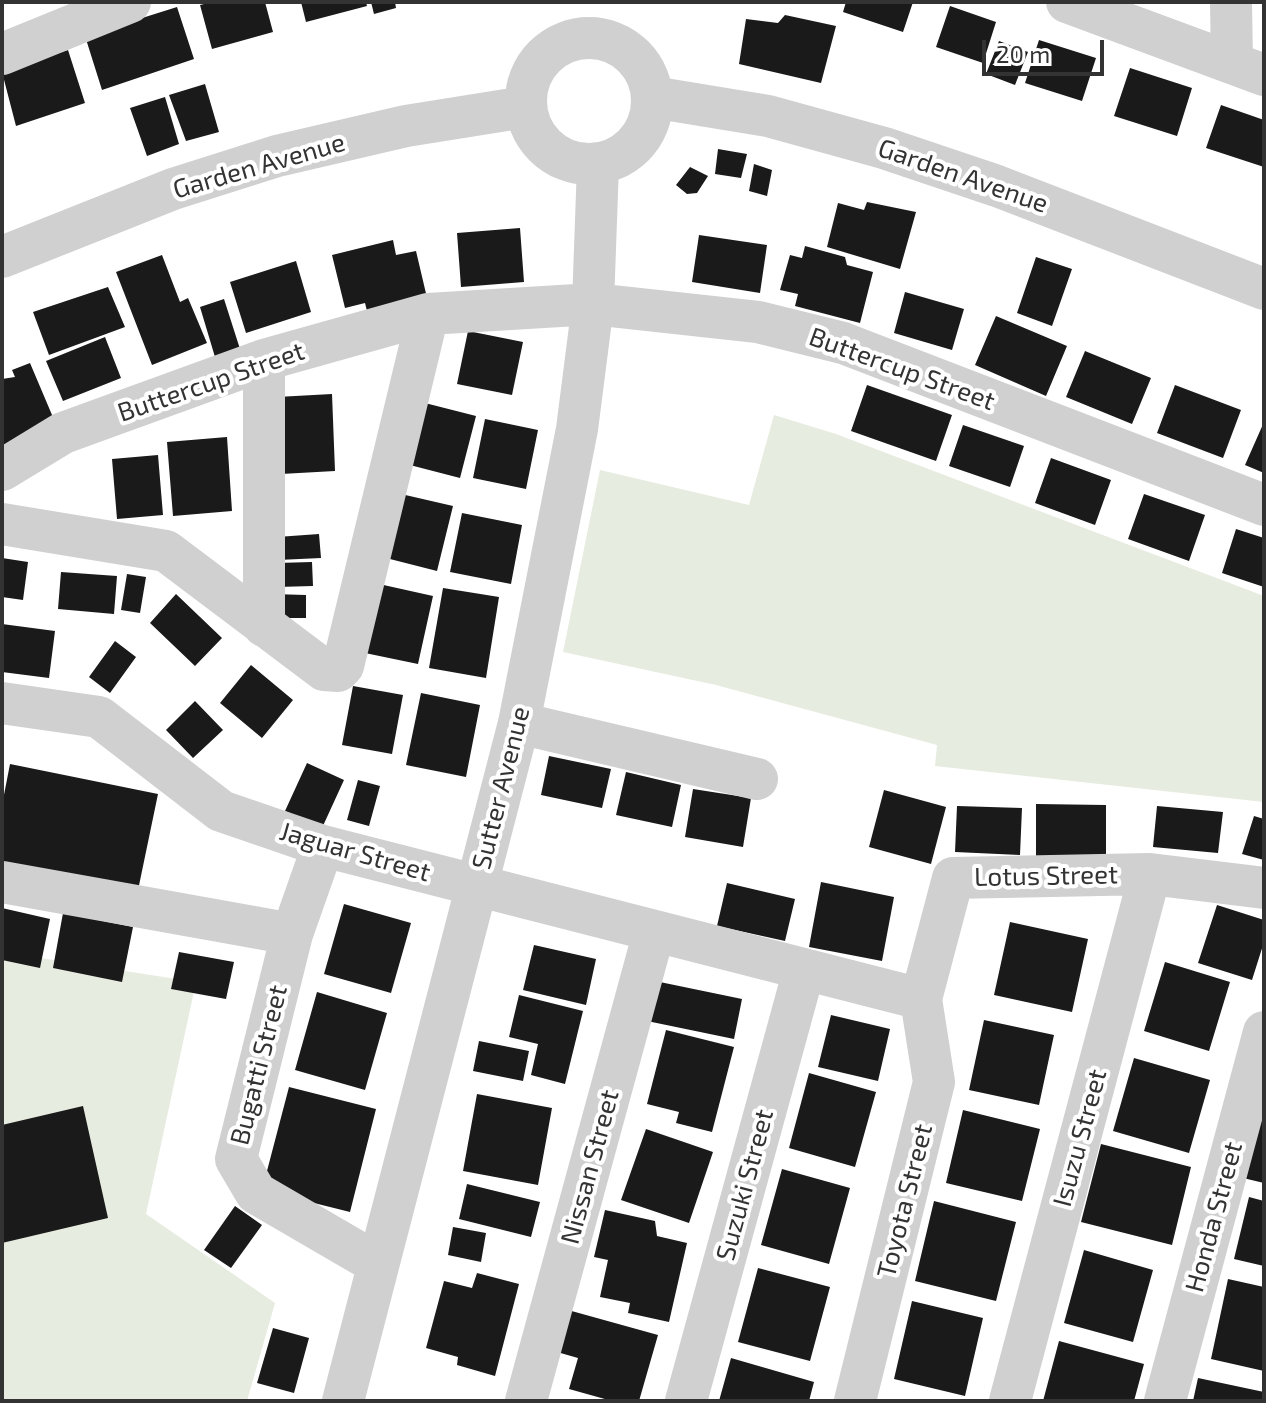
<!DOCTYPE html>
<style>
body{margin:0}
#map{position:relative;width:1266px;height:1403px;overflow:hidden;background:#fff;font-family:"Exo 2",sans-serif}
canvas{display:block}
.frame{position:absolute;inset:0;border:4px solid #333;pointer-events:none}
.scale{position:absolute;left:982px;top:40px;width:122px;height:36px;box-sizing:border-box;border:4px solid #333;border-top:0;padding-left:10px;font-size:24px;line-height:28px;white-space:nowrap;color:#333;-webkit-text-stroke:6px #fff;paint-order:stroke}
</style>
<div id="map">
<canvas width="1266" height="1403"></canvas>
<div class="frame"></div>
<div class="scale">20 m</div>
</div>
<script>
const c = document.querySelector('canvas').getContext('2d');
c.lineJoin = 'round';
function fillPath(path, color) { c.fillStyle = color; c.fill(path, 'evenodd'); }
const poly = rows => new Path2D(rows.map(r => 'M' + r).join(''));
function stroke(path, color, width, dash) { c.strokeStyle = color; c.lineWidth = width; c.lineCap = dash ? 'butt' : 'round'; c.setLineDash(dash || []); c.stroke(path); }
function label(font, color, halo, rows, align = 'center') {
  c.font = font + ' "Exo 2",sans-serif'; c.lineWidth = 8; c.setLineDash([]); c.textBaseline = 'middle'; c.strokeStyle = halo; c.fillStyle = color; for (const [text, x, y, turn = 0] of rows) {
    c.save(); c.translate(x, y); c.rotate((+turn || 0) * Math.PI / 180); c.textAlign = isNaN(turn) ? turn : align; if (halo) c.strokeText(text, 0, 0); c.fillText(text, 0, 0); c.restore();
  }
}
const green = poly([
 [774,415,836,434,1264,596,1264,802,935,766,937,745,716,685,563,652,600,470,749,505],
 [2,952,196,982,146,1214,275,1303,247,1401,2,1401]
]);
const building = poly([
 [212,2,265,2,273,32,212,49,200,5],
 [301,2,366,2,367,6,306,22],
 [371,2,395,2,396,8,374,14],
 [846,2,913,2,903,32,843,12],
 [950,6,996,22,983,63,936,47],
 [177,7,194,59,102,90,85,36],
 [785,15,836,26,821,83,739,64,746,19,778,23],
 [1039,40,1096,58,1082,101,1025,83],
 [999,41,1028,52,1015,85,986,74],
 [68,50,85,103,16,126,2,72],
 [1130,68,1192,88,1177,136,1114,116],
 [205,84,219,132,186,141,169,95],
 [165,97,179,144,147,156,130,108],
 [1221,105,1264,120,1264,167,1206,148],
 [718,149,747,154,741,178,715,174],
 [754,164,772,170,767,196,749,191],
 [690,167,708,176,697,193,687,194,676,185],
 [867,202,916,212,900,269,827,247,838,203,864,210],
 [520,228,524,282,461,287,457,233],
 [699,235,767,245,760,293,692,282],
 [393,240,396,255,416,251,428,302,368,315,365,303,345,308,332,255],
 [805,246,845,257,847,265,873,272,860,323,795,306,798,294,780,290,790,255,802,258],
 [162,255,180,302,188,298,207,343,152,365,116,272],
 [1036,257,1072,269,1052,326,1017,313],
 [296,261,311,312,246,333,230,282],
 [108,287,125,327,49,355,33,312],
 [905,292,964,309,952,350,894,333],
 [224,299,240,349,215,357,200,307],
 [996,316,1067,346,1046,396,975,365],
 [468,331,523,342,512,395,457,384],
 [105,337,121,378,63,401,46,361],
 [1085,351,1151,378,1132,424,1066,397],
 [30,363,55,422,2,446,2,379,15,377,12,370],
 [867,385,952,415,936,461,851,431],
 [1175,385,1241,410,1223,458,1157,433],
 [332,394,335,471,281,474,277,397],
 [421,402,476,416,460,478,406,464],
 [485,419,538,430,526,489,473,478],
 [1264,422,1264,473,1245,465],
 [963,425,1024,446,1010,487,949,466],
 [227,437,232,511,173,516,167,442],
 [158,455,163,515,117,519,112,459],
 [1051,458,1111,480,1095,525,1035,503],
 [401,494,453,506,437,571,386,558],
 [1144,494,1205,515,1189,561,1128,539],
 [462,513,522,525,511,584,450,572],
 [1236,529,1264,538,1264,587,1222,573],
 [319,534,321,558,278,560,277,537],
 [2,558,28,562,23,600,2,597],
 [312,562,313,586,277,587,277,563],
 [61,572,117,576,114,614,58,609],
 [127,574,146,577,140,613,121,610],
 [379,584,433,596,418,664,365,653],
 [443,588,499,597,486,678,429,668],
 [176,594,222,638,195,666,150,623],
 [272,594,306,595,306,618,271,618],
 [2,624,55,631,49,678,2,672],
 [115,641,136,657,110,693,89,677],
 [251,665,293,700,262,738,220,703],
 [353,686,403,695,392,754,342,745],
 [421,693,480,705,466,777,406,765],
 [195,701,223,730,193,758,166,730],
 [549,756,611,769,602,808,541,795],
 [307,763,344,780,322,828,285,811],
 [10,764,158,794,137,895,2,868,2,805],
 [626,772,681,785,672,827,616,815],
 [358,780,380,786,369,826,347,820],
 [693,789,751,798,743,847,685,837],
 [884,790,946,807,931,864,869,847],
 [1036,804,1106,805,1106,857,1036,856],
 [957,806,1022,808,1020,855,955,852],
 [1157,806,1223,812,1218,853,1153,847],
 [1254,816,1264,819,1264,860,1242,854],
 [821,882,894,897,882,961,809,947],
 [727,883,795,899,785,941,717,926],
 [344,904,411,923,391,993,324,974],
 [1217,905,1264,920,1264,942,1252,980,1198,963],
 [2,908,50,919,40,968,2,960],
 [63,913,133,927,122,982,53,968],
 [1010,922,1088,939,1072,1012,994,995],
 [534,945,596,959,586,1005,523,990],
 [179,952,234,962,226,999,171,989],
 [1165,962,1230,982,1209,1051,1144,1031],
 [655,981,742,999,734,1039,647,1021],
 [317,992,387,1013,365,1090,295,1070],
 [519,995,583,1011,565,1084,531,1075,538,1044,509,1037],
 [831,1015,890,1029,878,1081,818,1067],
 [984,1020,1054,1035,1039,1105,969,1090],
 [666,1030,734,1047,712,1132,676,1123,679,1112,647,1104],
 [479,1041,529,1051,523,1081,473,1071],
 [1134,1058,1210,1080,1189,1153,1113,1131],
 [809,1073,876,1092,855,1167,789,1148],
 [289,1087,376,1109,350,1212,262,1190],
 [477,1094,552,1108,538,1185,463,1171],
 [1264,1096,1264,1183,1243,1178],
 [83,1106,108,1218,2,1243,2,1125],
 [963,1110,1040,1129,1022,1201,946,1183],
 [646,1129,713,1152,689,1223,621,1200],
 [1101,1144,1191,1167,1172,1245,1081,1222],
 [782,1169,850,1188,829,1264,761,1245],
 [467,1184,540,1202,531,1237,459,1219],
 [1249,1197,1264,1201,1264,1266,1234,1259],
 [934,1201,1016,1222,996,1301,915,1281],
 [235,1206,262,1225,231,1268,204,1250],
 [605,1210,655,1221,657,1236,687,1243,669,1322,628,1313,630,1303,600,1297,608,1260,594,1257],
 [453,1227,486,1233,481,1262,448,1255],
 [1084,1250,1153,1270,1133,1342,1064,1323],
 [758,1268,830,1287,810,1361,738,1342],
 [477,1273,519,1284,495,1376,457,1365,458,1357,426,1348,444,1281,472,1288],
 [1228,1279,1264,1287,1264,1371,1211,1359],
 [912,1301,983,1318,965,1396,894,1379],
 [568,1310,658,1335,639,1401,612,1401,569,1389,578,1358,557,1352],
 [273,1328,309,1338,294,1393,257,1383],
 [1059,1341,1144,1364,1134,1401,1043,1401],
 [731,1358,814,1382,809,1401,719,1401],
 [1198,1378,1264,1392,1264,1401,1193,1401]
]);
const street = poly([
 [1067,2,1264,75],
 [1231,2,1232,63],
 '526 101a63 63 0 1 1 126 0a63 63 0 1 1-126 0Z',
 [2,54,130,2],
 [652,97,768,116,884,148,997,186,1264,289],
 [2,257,173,189,277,156,406,126,525,107],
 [264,360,264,626],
 [2,470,63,433,264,360,428,314,593,304,758,322,843,343,1264,505],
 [2,524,166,551,324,670,338,671,343,666,428,314],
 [2,703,99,717,221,811,323,846,921,999],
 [519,723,757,779],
 [323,846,292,934,236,1159,256,1193,378,1264],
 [2,882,292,934],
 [343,1401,519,723,577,429,593,304,598,165],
 [526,1401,654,932],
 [686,1401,804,970],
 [855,1401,934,1082,921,999,953,878,1150,874,1264,888],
 [1010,1401,1150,874],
 [1165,1401,1264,1032]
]);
const streetNames = [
 ["Garden Avenue",259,166,-16],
 ["Garden Avenue",963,176,19],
 ["Buttercup Street",902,369,20],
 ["Buttercup Street",211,382,-19],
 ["Sutter Avenue",501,788,-76],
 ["Jaguar Street",355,852,16],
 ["Lotus Street",1046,876,-1],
 ["Bugatti Street",259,1065,-76],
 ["Isuzu Street",1080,1138,-75],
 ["Nissan Street",590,1167,-75],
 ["Suzuki Street",745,1185,-75],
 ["Toyota Street",905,1201,-76],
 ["Honda Street",1214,1217,-75]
];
fillPath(green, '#e6ecdf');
fillPath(building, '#1a1a1a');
stroke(street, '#d0d0d0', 42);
label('26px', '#333', '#fff', streetNames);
</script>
